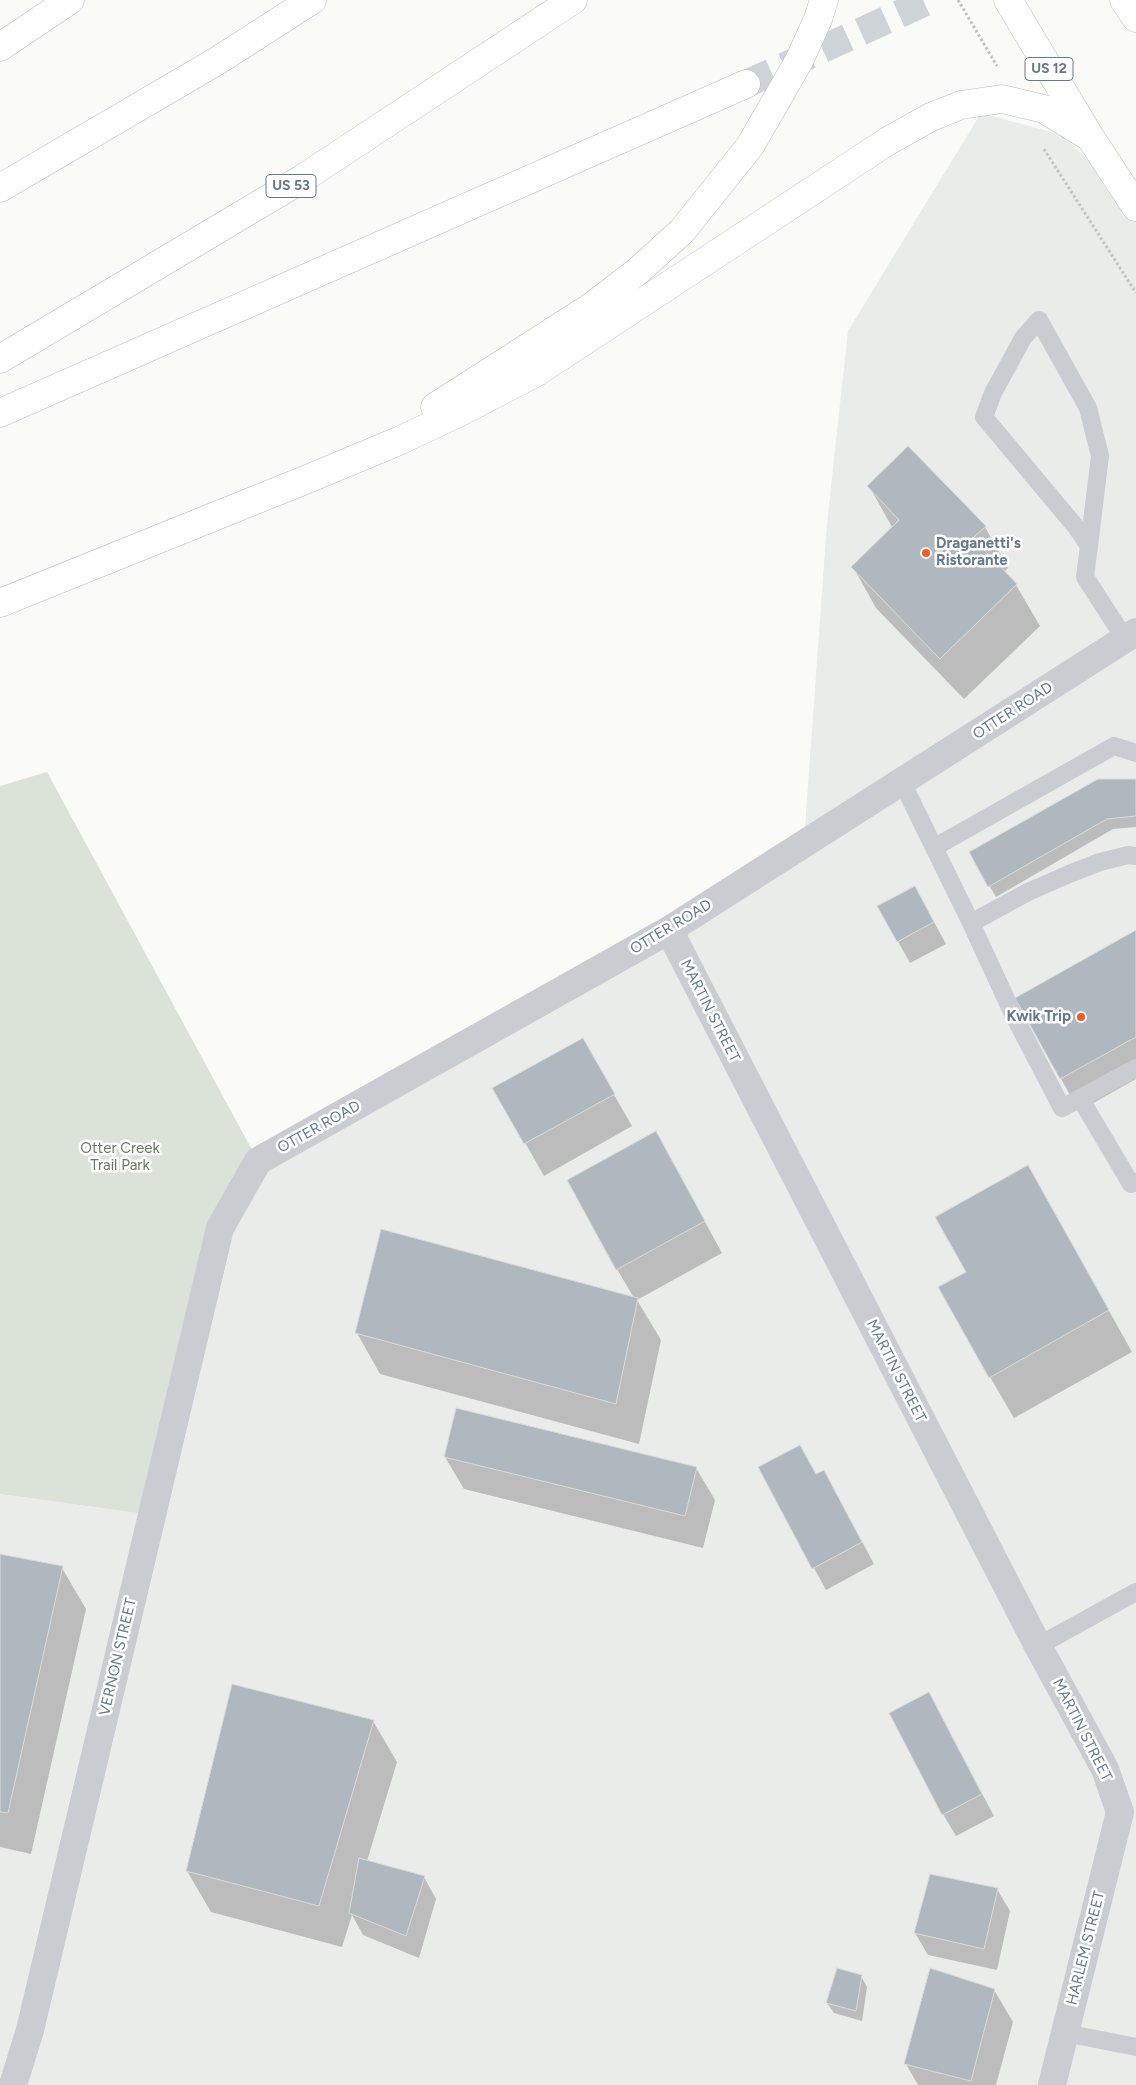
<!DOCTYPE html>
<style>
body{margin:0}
canvas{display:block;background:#fafaf7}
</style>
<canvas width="1136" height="2085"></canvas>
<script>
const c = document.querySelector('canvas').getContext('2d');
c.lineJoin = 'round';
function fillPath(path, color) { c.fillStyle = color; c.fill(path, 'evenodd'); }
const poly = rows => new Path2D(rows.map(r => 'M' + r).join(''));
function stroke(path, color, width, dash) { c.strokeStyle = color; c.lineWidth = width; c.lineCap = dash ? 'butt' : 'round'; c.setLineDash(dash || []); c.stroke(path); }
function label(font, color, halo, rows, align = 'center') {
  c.font = font + ' Figtree,sans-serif'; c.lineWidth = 5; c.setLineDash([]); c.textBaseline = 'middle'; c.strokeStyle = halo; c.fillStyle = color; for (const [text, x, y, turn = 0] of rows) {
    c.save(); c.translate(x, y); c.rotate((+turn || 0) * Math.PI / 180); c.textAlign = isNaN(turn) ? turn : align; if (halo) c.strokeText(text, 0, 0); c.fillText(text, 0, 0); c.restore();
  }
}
const built = poly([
 [981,113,1062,135,1136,208,1136,2085,0,2085,0,1494,152,1515,220,1228,258,1161,804,841,827,523,848,331]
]);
const green = poly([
 [47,772,258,1161,220,1228,152,1515,0,1494,0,786]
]);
const shadow = poly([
 [869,486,985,527,1008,568,1004,572,1016,585,1040,626,964,699,876,608,853,567,892,527],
 [1136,780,1136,827,1113,829,996,897,970,853],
 [879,907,927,909,946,944,910,963],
 [1136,932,1136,1079,1079,1111,1016,998],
 [582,1039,632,1126,544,1176,494,1088],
 [674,1165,722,1253,637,1300,661,1340,639,1444,380,1374,357,1333,634,1298,617,1269],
 [1051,1207,1132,1352,1014,1418,990,1377,968,1272],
 [445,1457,696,1468,715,1500,703,1548,464,1489],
 [816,1475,836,1493,874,1564,826,1590,814,1568],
 [0,1555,62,1568,86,1609,31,1854,0,1847],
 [928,1693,994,1816,956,1836,943,1814],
 [373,1721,397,1762,367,1861,424,1877,436,1899,419,1958,363,1935,352,1915,342,1947,211,1912,187,1871],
 [997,1889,1010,1911,997,1970,928,1955,915,1933],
 [861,1976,867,1987,862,2021,834,2013,827,2003],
 [994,1990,1013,2022,996,2085,918,2085,906,2064]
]);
const building = poly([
 [908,446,986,526,973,538,1017,584,940,659,851,567,899,520,867,486,908,446],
 [1098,779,1136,779,1136,816,1107,819,988,887,969,852,1098,779],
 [915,886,934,922,897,942,877,906,915,886],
 [1136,930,1136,1037,1060,1079,1015,998,1136,930],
 [583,1038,615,1094,524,1144,492,1088,583,1038],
 [656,1131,705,1221,616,1270,567,1180,656,1131],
 [1028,1165,1109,1310,989,1378,938,1287,966,1272,935,1217,1028,1165],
 [381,1229,638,1298,616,1404,355,1333,381,1229],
 [456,1408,697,1467,685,1516,444,1457,456,1408],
 [800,1445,816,1474,824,1470,862,1542,812,1569,758,1467,800,1445],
 [0,1554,63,1566,8,1813,0,1812,0,1554],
 [232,1684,374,1720,319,1906,186,1871,232,1684],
 [929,1692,982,1794,942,1815,889,1713,929,1692],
 [359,1858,425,1876,406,1936,349,1913,359,1858],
 [930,1874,998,1888,984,1949,914,1933,930,1874],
 [837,1968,862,1975,856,2011,826,2003,837,1968],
 [930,1968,995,1989,971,2081,904,2064,930,1968]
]);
const highwayTunnel = poly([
 [746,84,930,0]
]);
const path = poly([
 [958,0,997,66],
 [1044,149,1136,293]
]);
const lane = poly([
 [1089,546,1076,527,984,417,993,393,1023,338,1039,320,1088,408,1100,456,1089,546,1085,577,1125,639],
 [902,782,971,923,1013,1014,1062,1108,1136,1068],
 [935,847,1114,746,1136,753],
 [971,923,1028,892,1069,874,1100,862,1128,855,1136,856],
 [1080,1098,1131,1184,1136,1182],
 [1038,1646,1136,1592],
 [1065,2033,1136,2047]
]);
const street = poly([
 [669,930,1038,1646,1105,1769,1120,1812,1052,2085],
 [13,2085,30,2030,220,1228,258,1161,669,930,1136,632]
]);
const primary = poly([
 [1008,0,1090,137,1136,207],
 [1124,0,1136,18]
]);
const highway = poly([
 [0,47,70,0],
 [0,188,217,61,312,0],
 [0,359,302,179,573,0],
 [435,407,591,307,638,271,682,231,750,146,799,61,818,19,824,0],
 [0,413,746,84],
 [0,603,310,478,401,440,462,411,537,372,888,141,931,117,961,105,1002,99,1044,109,1090,137]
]);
const markers = [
 [926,553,5,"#f25c1f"],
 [1081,1017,5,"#f25c1f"]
];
const shields = [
 [1049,69,48],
 [291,186,50]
];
const shieldNames = [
 ["US 12",1049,69],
 ["US 53",291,186]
];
const poiNames = [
 ["Draganetti's",936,544],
 ["Ristorante",936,561],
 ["Kwik Trip",1071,1017,"right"]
];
const streetNames = [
 ["OTTER ROAD",1013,711,-33],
 ["OTTER ROAD",671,927,-31],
 ["MARTIN STREET",710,1011,63],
 ["OTTER ROAD",319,1127,-29],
 ["MARTIN STREET",896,1371,63],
 ["VERNON STREET",118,1657,-77],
 ["MARTIN STREET",1082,1730,63],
 ["HARLEM STREET",1086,1948,-76]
];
const parkNames = [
 ["Otter Creek",120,1149],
 ["Trail Park",120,1166]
];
fillPath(built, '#eaecea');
fillPath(green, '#dbe2d8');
fillPath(shadow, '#0003');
fillPath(building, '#afb8bf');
stroke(building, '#dbdcd9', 1);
stroke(highwayTunnel, '#ced3d7', 28, [28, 14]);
stroke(primary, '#babec2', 29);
stroke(highway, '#b9bdc1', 29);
stroke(path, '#c0c3c5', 3, [2.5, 2.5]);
stroke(lane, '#c9cdd1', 18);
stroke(street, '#c9cdd1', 28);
stroke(primary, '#fff', 28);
stroke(highway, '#fff', 28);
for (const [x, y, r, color] of markers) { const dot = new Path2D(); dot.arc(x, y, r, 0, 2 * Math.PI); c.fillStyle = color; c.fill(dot); stroke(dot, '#fff', 2); }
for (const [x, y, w] of shields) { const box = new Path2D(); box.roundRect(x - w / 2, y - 11.5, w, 23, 4); c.fillStyle = '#fff'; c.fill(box); stroke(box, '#66788b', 1); }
label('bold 14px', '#66788b', null, shieldNames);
label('bold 15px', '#66788b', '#fff', poiNames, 'left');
label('15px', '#66788b', '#fff', streetNames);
label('15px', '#667b62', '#fff', parkNames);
</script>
